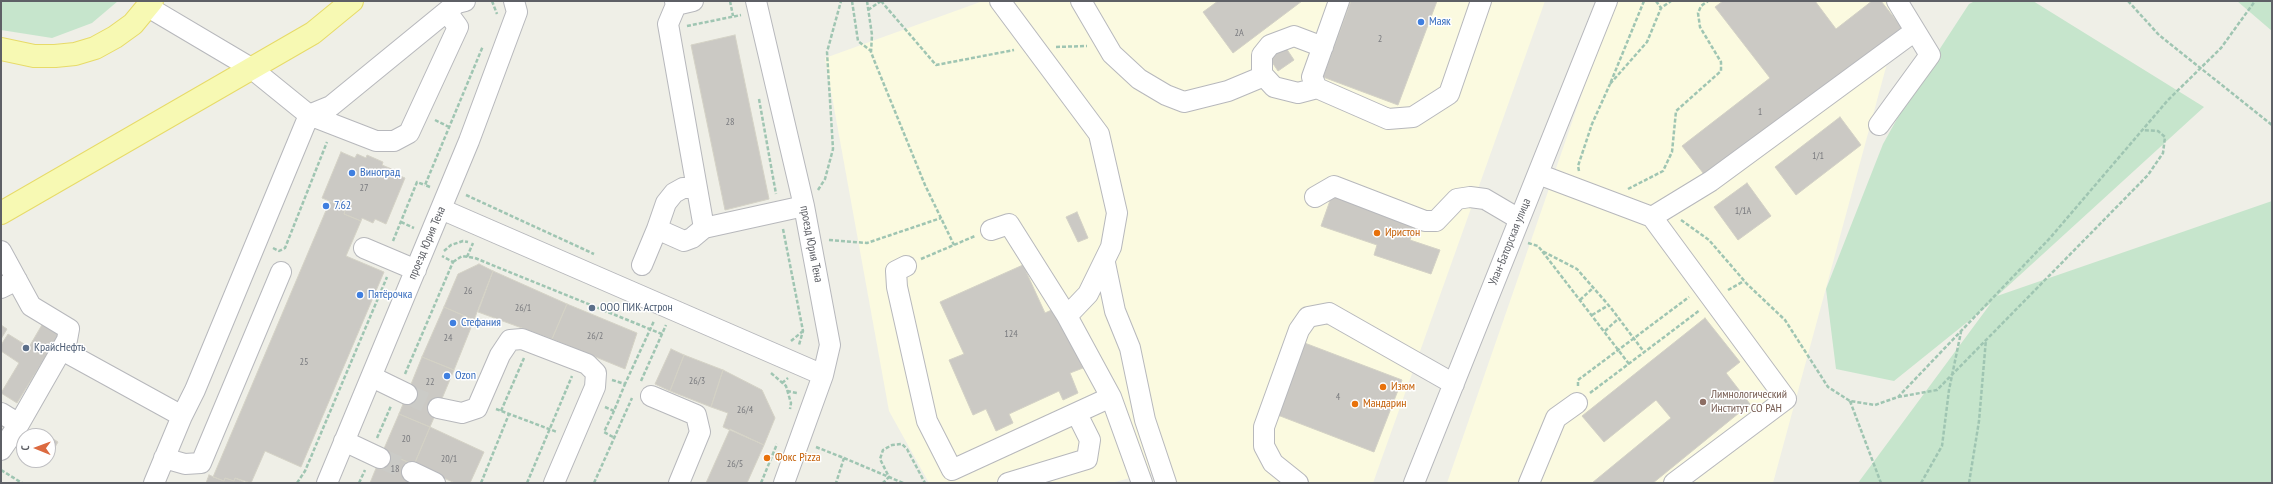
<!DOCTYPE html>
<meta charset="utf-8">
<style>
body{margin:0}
#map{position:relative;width:2273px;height:484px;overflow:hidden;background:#efefe7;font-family:"PT Sans Narrow",sans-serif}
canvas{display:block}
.frame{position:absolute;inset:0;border:2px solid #5e6066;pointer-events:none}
.north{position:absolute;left:16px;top:428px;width:40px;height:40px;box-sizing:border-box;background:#fff;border:1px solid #bfbfc2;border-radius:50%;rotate:271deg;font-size:11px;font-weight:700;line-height:16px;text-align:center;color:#5e6066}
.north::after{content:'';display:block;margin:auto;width:14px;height:18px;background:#dc6a40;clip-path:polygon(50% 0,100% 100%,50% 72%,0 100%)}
</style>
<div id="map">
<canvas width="2273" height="484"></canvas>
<div class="frame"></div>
<div class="north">С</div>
</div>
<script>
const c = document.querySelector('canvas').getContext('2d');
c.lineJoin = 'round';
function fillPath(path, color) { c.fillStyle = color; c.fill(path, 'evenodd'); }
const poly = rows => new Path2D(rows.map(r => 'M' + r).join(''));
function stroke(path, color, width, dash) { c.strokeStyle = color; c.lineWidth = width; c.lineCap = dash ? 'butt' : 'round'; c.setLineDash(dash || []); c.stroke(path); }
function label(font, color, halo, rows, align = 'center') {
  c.font = font + ' "PT Sans Narrow",sans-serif'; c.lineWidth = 3; c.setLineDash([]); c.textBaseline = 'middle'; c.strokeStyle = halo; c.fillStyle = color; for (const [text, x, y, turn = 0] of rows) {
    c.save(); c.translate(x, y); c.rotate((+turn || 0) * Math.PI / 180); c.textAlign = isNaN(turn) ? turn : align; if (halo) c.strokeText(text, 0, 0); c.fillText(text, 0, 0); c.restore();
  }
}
const commercial = poly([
 [983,1,1545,1,1373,483,1181,483,1153,472,1111,483,929,483,889,411,825,58],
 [1614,1,1904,1,1773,483,1447,483]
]);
const green = poly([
 [1,1,118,1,92,23,52,38,1,30],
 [1975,1,2033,1,2204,107,1997,296,2272,201,2272,483,1858,483,1991,303,1894,381,1836,369,1826,289,1883,144,1913,90,1969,4],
 [2237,1,2272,1,2272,31]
]);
const building = poly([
 [1218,1,1302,1,1233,53,1203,12,1218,1],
 [1351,1,1437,1,1398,105,1323,77,1351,1],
 [1723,1,1815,1,1836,29,1872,1,1881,1,1903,29,1707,178,1682,146,1770,78,1715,7,1723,1],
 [735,35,769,199,725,210,691,45,735,35],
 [1284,45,1294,60,1278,71,1268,56,1284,45],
 [1840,117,1861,145,1796,195,1775,167,1840,117],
 [341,152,355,158,357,154,366,158,367,155,383,162,382,165,394,170,393,173,405,178,386,224,375,219,373,223,362,218,361,221,344,214,345,211,336,207,337,204,322,198,341,152],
 [1747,183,1771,216,1738,240,1714,207,1747,183],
 [1332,195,1415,224,1410,240,1440,250,1431,274,1374,255,1377,245,1321,226,1332,195],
 [330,201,337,204,336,207,345,211,344,214,361,221,346,256,384,272,301,467,265,451,251,483,235,478,234,481,225,478,224,481,213,477,330,201],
 [1077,212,1088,238,1078,242,1066,217,1077,212],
 [479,264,493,271,474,320,444,307,458,274,479,264],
 [1023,265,1045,313,1056,308,1083,368,1070,373,1078,393,1063,400,1059,391,1009,414,1013,423,996,431,986,409,973,415,949,360,964,354,940,302,1023,265],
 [493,271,567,304,552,339,478,312,493,271],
 [567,304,637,333,625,369,552,339,567,304],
 [444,307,474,320,454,370,422,357,444,307],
 [46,318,63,328,17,403,1,393,19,363,1,351,1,345,8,334,29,347,46,318],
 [1705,318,1740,362,1726,373,1750,404,1653,483,1592,483,1671,418,1656,400,1604,442,1582,416,1705,318],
 [1,325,7,329,1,339,1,325],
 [1302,342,1402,380,1374,452,1275,414,1302,342],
 [671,349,684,355,670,391,655,384,671,349],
 [684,355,723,370,711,407,670,391,684,355],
 [422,357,454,370,430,427,399,414,422,357],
 [723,370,762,390,775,418,764,445,723,427,728,413,711,407,723,370],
 [399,414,430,427,414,465,383,451,399,414],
 [430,427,484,452,470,483,455,483,414,465,430,427],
 [730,429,764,445,747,483,706,483,730,429],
 [41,431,58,442,48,459,48,436,38,436,41,431],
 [383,451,414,465,408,483,370,483,383,451],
 [209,475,224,481,225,478,234,481,235,478,246,483,206,483,209,475]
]);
const minorTunnel = poly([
 [407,394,438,408],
 [380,458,412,472]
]);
const path = poly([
 [492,1,497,14],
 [730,1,733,16],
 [852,1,858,41,871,51],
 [867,1,872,35,871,52,874,60,925,185,954,245],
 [881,1,936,65,1014,50],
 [1644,1,1610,84,1647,42,1661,8],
 [1656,1,1661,8,1671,1],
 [2128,1,2159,35,2272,125],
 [868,10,881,1],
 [687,26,741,15],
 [1056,47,1087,46],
 [759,99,776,194],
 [435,120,449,127],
 [1579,171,1578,166,1592,124,1610,84],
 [430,187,425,185,483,46],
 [1628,189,1663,171,1672,152,1676,111,1721,71,1721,62,1700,27,1698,13,1701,6,1708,1],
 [818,190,825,179,833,149,827,52,841,1],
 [466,195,594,254],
 [1681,220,1709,240,1747,284,1785,320,1828,387,1850,401,1875,405,1898,397,2050,238,2168,100,2221,48,2255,1],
 [401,222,414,228],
 [783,229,803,331,799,345],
 [829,240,867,243,941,218],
 [393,241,417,182,425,185],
 [1528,243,1538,246,1542,251],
 [273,248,279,251,285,248,327,142],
 [444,251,451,245,463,241,468,242],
 [467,257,473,243],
 [921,259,975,236],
 [453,262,462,256,475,258,662,334],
 [1728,290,1744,281],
 [1580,300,1593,288],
 [1592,315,1609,305],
 [1605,331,1619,318],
 [791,341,803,331],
 [1629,364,1542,251,1577,269,1611,308,1644,352],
 [771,373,786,386,791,403,790,409],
 [405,374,453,262,442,256],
 [612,380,625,384,654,321],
 [641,381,666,325],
 [782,383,788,378],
 [1578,386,1578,380,1689,297],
 [787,391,797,393],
 [1590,393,1700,310],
 [1898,397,1937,390,2148,175,2163,153,2165,137,2158,131,2142,130],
 [1850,401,1881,483],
 [605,407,614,411,625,384],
 [496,409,557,432],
 [501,411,524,358],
 [613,437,604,432,614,411],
 [377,438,391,406],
 [816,447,844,458,836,483],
 [844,458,889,477,883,483],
 [1,470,22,483],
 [297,483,305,471,387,277],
 [359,483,365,470],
 [481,483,509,414],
 [527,483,572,376],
 [594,483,632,398],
 [761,483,777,444],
 [903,483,889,477,880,459,883,450,892,445,902,444,907,449,925,483],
 [1921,483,1942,446,1949,390,1961,332],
 [1969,483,1979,421,1986,339]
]);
const minor = poly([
 [675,1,676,5,668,24,704,228,804,206],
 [756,1,804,206,830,345,823,375,784,483],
 [1081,1,1112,54,1139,79,1166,95,1184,102,1228,91,1264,76],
 [1339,1,1312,77,1317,88,1388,119,1413,117,1449,94,1481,1],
 [676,5,693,1],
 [148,7,251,68,309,115,331,106,457,3,465,1],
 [1317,88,1298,93,1274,87,1262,74,1262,55,1270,45,1294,36,1323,47],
 [1879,125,1930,55,1897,1],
 [1538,174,1652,217,1786,399,1674,483],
 [1315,197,1334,186,1425,221,1436,221,1457,199,1470,197,1485,199,1519,219],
 [441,209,823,375],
 [1652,217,1711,181,1915,31],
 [657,229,666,203,674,193,683,188,697,188],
 [991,230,1009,224,1067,316],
 [364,248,416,270],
 [1,251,31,306,69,329,67,340,19,424],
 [1105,263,1115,311,1130,348,1145,420,1166,483],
 [642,265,657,229,684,241,692,238,704,228],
 [906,266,896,271,897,287,927,421,952,470,1111,397,1067,316,1088,294,1111,247,1117,213,1099,134,1000,1],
 [1,288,17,280],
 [62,350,182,416],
 [372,377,407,394],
 [651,396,696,415,700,432,679,483],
 [1111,397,1142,483],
 [438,408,462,413,477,408,500,355,510,340,522,339,587,364,596,373,595,387,554,483],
 [1,413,19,424,1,450],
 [344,441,380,458],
 [164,458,185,464,201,463,281,272],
 [412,472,435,483],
 [154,483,182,416,195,390,309,115,376,141,394,141,409,133,458,27,447,12],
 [327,483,469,141,517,12,514,1],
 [1008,483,1087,459,1090,440,1077,414],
 [1298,483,1273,463,1264,446,1264,427,1299,330,1308,317,1329,313,1454,384],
 [1414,483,1607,1],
 [1529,483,1556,418,1577,403]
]);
const major = poly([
 [1,49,34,56,55,56,75,54,95,48,115,37,133,24,152,1],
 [1,213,313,33,352,1]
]);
const markers = [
 [1421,22,4,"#3f7fe0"],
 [352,173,4,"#3f7fe0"],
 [326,206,4,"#3f7fe0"],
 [1377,233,4,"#e8710a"],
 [360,295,4,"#3f7fe0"],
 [592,308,4,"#5c6f8a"],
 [453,323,4,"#3f7fe0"],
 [26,348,4,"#5c6f8a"],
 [447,376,4,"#3f7fe0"],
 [1383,387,4,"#e8710a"],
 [1703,402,4,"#8d6e63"],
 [1355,404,4,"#e8710a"],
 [767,458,4,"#e8710a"]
];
const numberNames = [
 ["2А",1239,33],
 ["2",1380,39],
 ["1",1760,112],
 ["28",730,122],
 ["1/1",1818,156],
 ["27",364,188],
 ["1/1А",1743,211],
 ["26",468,291],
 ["26/1",523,308],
 ["124",1011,334],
 ["26/2",595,336],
 ["24",448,338],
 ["25",304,362],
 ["26/3",697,381],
 ["22",430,382],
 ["4",1338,397],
 ["26/4",745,410],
 ["20",406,439],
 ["20/1",449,459],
 ["26/5",735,464],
 ["18",395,469]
];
const shopNames = [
 ["Маяк",1429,22],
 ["Виноград",360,173],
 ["7.62",334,206],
 ["Пятёрочка",368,295],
 ["Стефания",461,323],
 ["Ozon",455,376]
];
const foodNames = [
 ["Иристон",1385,233],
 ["Изюм",1391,387],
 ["Мандарин",1363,404],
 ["Фокс Pizza",775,458]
];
const streetNames = [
 ["Улан-Баторская улица",1510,242,-68],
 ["проезд Юрия Тена",427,243,-67],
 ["проезд Юрия Тена",811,244,79]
];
const serviceNames = [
 ["ООО ПИК Астрон",600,308],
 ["КрайсНефть",34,348]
];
const educationNames = [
 ["Лимнологический",1711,395],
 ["Институт СО РАН",1711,409]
];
fillPath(commercial, '#fbfae0');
fillPath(green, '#c6e5cc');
fillPath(building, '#cbc9c4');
stroke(building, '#d4d2c6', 1);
stroke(minorTunnel, '#cbcbc7', 20, [20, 10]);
stroke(minor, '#b7b8bc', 22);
stroke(major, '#e7db69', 24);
stroke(path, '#9fc5b2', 2.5, [4, 2]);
stroke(minor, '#fff', 20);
stroke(major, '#f7f9b3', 22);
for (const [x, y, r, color] of markers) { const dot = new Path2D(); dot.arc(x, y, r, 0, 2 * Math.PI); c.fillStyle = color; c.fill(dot); stroke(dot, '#fff', 1.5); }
label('10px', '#797a7e', null, numberNames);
label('12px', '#366cbe', '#fff', shopNames, 'left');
label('12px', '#c56008', '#fff', foodNames, 'left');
label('12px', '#5e6066', '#fff', streetNames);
label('12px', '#4e5e75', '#fff', serviceNames, 'left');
label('12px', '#785e54', '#fff', educationNames, 'left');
</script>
